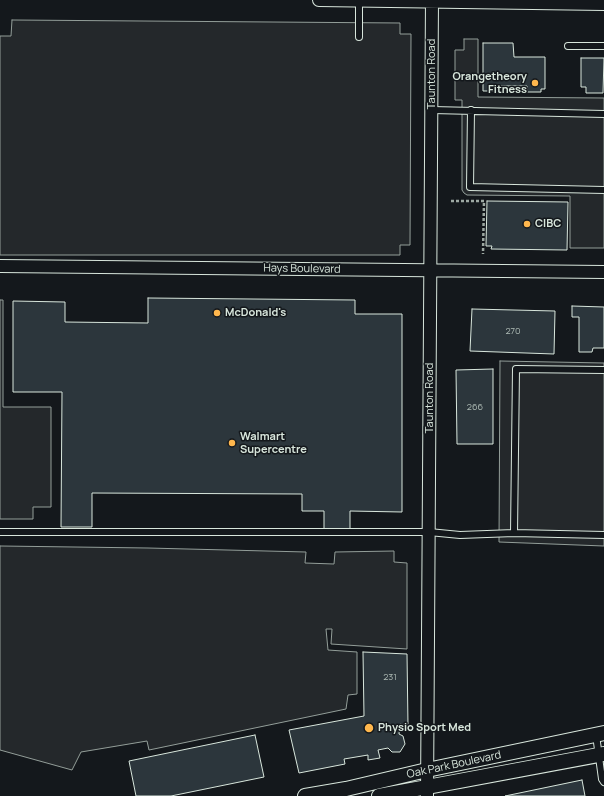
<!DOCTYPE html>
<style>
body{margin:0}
canvas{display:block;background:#14181c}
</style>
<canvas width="604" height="796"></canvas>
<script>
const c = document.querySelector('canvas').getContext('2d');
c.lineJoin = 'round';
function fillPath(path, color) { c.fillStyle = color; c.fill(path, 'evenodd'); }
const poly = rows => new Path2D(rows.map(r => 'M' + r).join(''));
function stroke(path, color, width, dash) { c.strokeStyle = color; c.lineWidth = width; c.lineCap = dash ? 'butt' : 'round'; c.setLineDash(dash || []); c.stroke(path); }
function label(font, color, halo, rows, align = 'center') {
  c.font = font + ' Manrope,sans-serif'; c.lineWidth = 3; c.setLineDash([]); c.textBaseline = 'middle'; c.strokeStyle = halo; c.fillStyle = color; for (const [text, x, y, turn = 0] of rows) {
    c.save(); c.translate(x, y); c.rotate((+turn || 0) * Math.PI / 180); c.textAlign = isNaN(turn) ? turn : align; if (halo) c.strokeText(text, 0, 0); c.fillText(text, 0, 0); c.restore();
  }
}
const parking = poly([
 [12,20,400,23,400,34,411,34,410,245,400,245,400,255,0,255,0,36,11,36,12,20],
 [464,39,478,39,478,97,604,98,604,248,570,248,570,196,467,195,464,193,462,190,462,100,455,100,455,50,464,50,464,39],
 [0,300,3,300,3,407,51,407,51,507,33,507,33,519,0,519,0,300],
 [500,361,604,363,604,546,499,542,500,361],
 [0,546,148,548,306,552,305,563,334,564,335,552,394,551,394,562,407,563,407,649,331,644,332,629,326,629,328,650,357,652,357,694,348,695,346,709,149,750,147,741,81,752,72,770,0,750,0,546]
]);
const building = poly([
 [483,43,513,43,514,57,545,57,545,89,541,89,541,92,527,92,527,86,500,86,500,91,483,91,483,43],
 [581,58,604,58,603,93,586,93,586,87,581,87,581,58],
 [487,201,568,202,567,250,491,249,492,246,486,246,487,201],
 [148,298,355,300,355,314,402,314,402,512,350,511,350,529,324,529,324,511,302,511,302,494,92,493,92,527,61,527,62,392,13,392,13,301,65,302,65,322,148,323,148,298],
 [572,306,604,307,604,348,593,348,592,352,579,352,579,317,572,317,572,306],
 [472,309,555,311,554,354,470,351,472,309],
 [493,369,493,444,457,444,456,370,493,369],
 [363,652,407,654,408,726,400,724,399,734,403,736,405,744,400,752,392,752,388,748,378,750,380,758,368,760,368,755,344,759,345,764,299,773,289,730,364,716,363,652],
 [255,735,264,777,171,796,136,796,129,761,255,735],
 [582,780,585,796,505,796,582,780]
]);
const path = poly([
 [451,201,484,201,483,254]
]);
const service = poly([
 [359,0,359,37],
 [568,46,604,46],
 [432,110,604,114],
 [471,110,470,187,604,190],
 [0,532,429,532,460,535,514,533,604,535],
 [514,533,516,369,604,370],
 [596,735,602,779,604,782]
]);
const minor = poly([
 [319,0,604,4],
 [0,266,604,272],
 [427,796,432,0]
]);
const tertiary = poly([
 [305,796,346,789,427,770,604,733],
 [379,796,604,754]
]);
const markers = [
 [535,83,4,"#ffb74d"],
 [527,224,4,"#ffb74d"],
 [217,313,4,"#ffb74d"],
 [232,443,4,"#ffb74d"],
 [369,728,5,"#ffb74d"]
];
const numberNames = [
 ["270",513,331],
 ["266",475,407],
 ["231",390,677]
];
const streetNames = [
 ["Taunton Road",432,74,-90],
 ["Hays Boulevard",302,269,1],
 ["Taunton Road",430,398,-90],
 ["Oak Park Boulevard",454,765,-12]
];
const poiNames = [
 ["Orangetheory",527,77,"right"],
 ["Fitness",527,90,"right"],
 ["CIBC",535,224],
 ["McDonald's",225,313],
 ["Walmart",240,437],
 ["Supercentre",240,450],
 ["Physio Sport Med",378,728]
];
fillPath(parking, '#24282b');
stroke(parking, '#939e99', 1);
fillPath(building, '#2c363c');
stroke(building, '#d8e6dc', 1);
stroke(service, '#d8e6dc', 8);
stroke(minor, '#d8e6dc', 14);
stroke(tertiary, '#d8e6dc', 16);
stroke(path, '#9da8a2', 2.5, [3, 2]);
stroke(service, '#14181c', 6);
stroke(minor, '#14181c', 12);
stroke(tertiary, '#14181c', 14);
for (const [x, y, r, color] of markers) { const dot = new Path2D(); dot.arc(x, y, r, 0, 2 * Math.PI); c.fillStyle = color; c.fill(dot); stroke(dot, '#14181c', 1.5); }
label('9px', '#adbab4', null, numberNames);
label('11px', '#d8e6dc', '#14181c', streetNames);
label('bold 11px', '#d8e6dc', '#14181c', poiNames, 'left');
</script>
